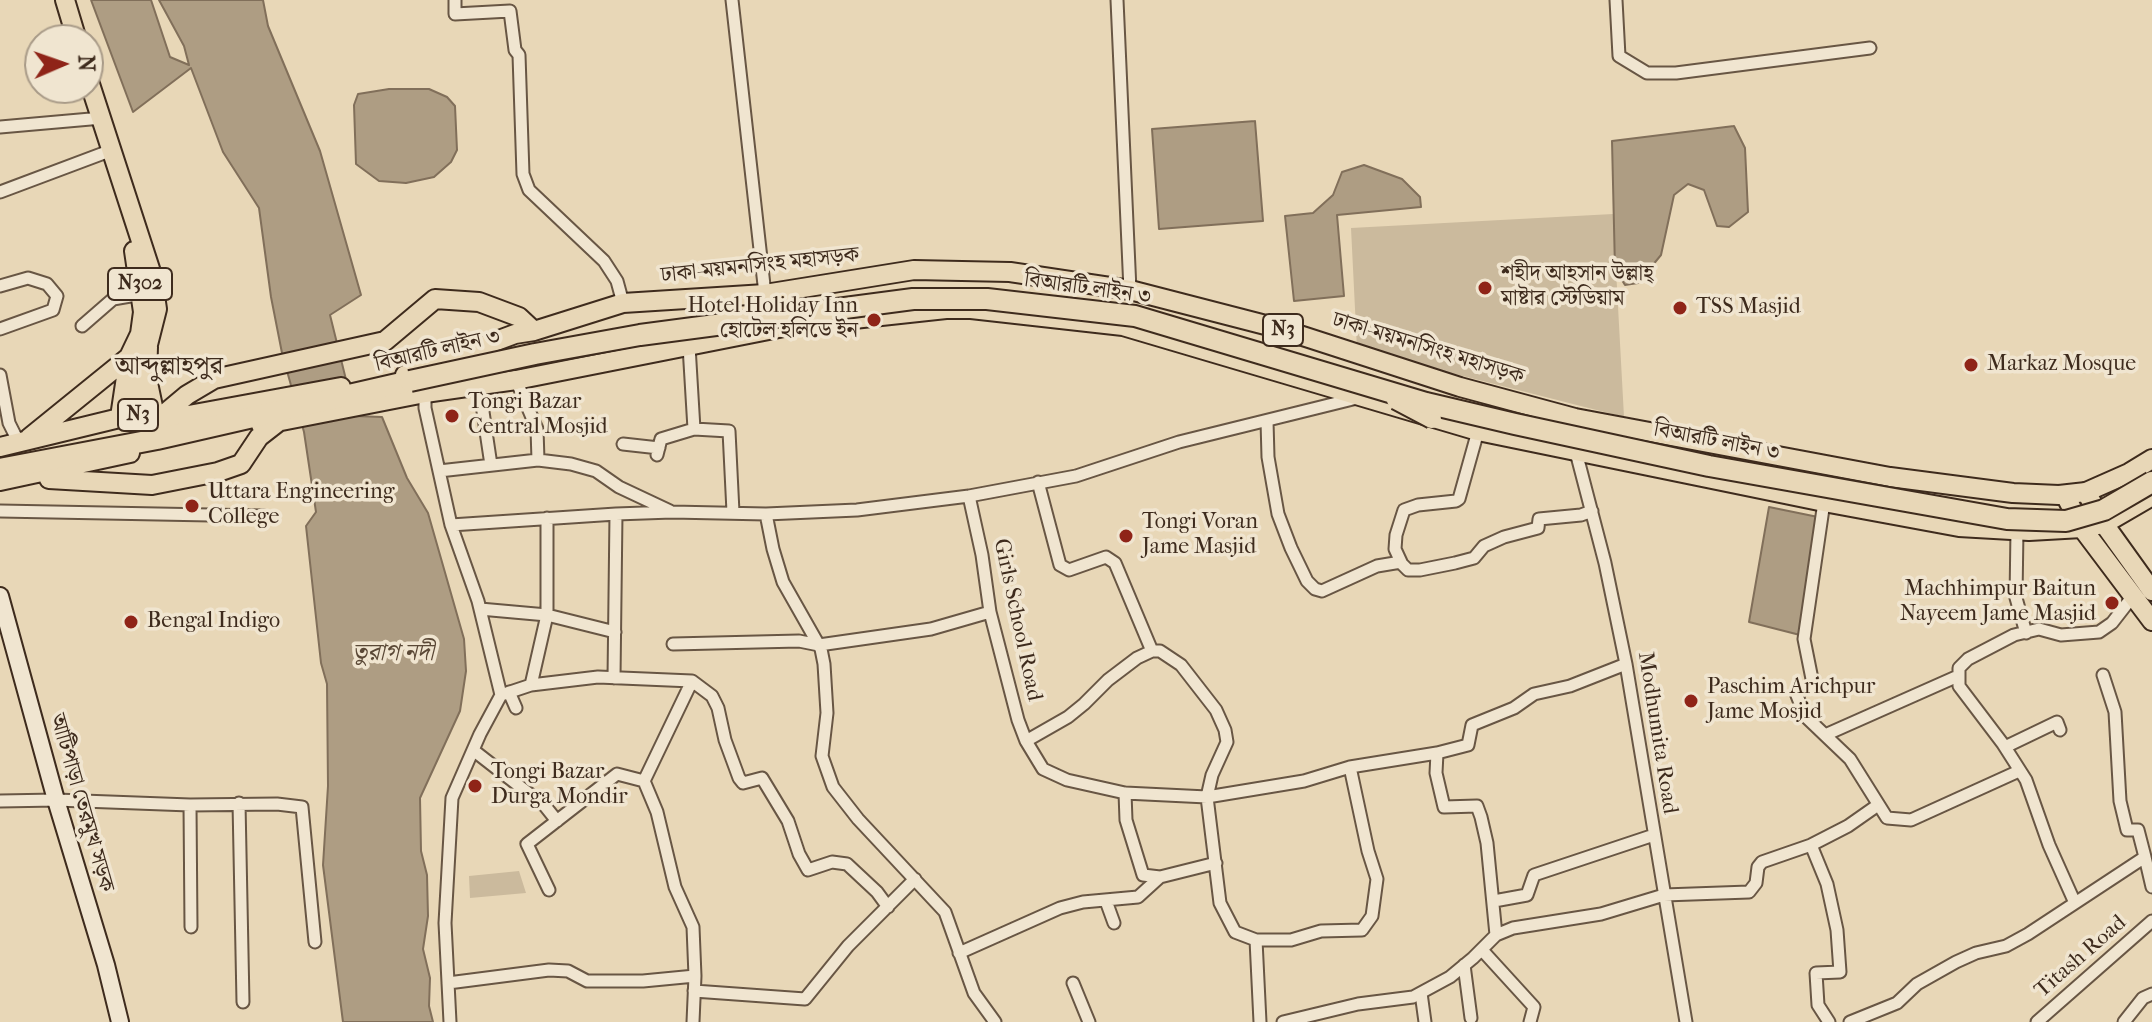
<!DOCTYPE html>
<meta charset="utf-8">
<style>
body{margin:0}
#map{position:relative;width:2152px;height:1022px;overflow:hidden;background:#e8d7b7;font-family:"IM FELL French Canon",serif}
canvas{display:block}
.north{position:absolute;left:24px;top:24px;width:80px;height:80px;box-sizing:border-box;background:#f0e5d0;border:2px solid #a99b88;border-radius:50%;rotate:88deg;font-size:22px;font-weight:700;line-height:32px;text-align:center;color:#3e2b1d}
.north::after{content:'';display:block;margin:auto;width:28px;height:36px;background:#8f2418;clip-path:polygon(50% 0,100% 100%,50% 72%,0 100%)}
</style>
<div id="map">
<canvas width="2152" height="1022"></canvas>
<div class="north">N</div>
</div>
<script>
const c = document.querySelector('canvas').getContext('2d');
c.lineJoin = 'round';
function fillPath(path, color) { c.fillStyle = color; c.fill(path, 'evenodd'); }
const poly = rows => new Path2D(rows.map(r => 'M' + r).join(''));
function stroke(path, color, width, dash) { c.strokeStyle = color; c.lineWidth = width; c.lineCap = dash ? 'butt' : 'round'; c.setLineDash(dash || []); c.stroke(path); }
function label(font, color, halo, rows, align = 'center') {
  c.font = font + ' "IM FELL French Canon","Noto Serif Bengali",serif'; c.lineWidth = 7; c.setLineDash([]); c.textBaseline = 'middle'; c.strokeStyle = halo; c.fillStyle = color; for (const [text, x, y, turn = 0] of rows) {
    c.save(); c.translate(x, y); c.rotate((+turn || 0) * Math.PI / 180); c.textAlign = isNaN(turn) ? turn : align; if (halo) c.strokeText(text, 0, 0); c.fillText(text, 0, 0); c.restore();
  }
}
const green = poly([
 [1613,214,1624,417,1357,349,1351,228],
 [519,871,526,893,470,898,469,876]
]);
const water = poly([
 [91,0,151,0,170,57,189,65,184,46,159,0,263,0,268,26,320,151,361,295,330,315,355,416,382,417,407,478,428,513,464,639,466,671,460,711,420,798,421,851,427,875,428,916,423,949,430,978,429,1006,433,1022,343,1022,323,865,328,786,327,684,321,663,306,526,316,512,304,432,282,353,271,297,259,208,223,152,191,68,133,112,91,0],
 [389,89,429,89,447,97,455,106,457,150,451,162,434,177,406,183,379,181,356,164,354,105,358,94,389,89],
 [1255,121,1263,221,1159,229,1152,129,1255,121],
 [1734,126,1745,148,1748,212,1729,227,1717,226,1704,190,1688,184,1674,195,1661,255,1638,283,1625,285,1615,269,1612,141,1734,126],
 [1364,165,1402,179,1420,197,1421,207,1337,215,1344,296,1294,301,1285,216,1313,213,1333,195,1342,172,1364,165],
 [1769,507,1818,517,1800,635,1749,622,1769,507]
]);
const minor = poly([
 [455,0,455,14,510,11,515,50,519,55,523,174,529,190,604,261,617,281,623,303],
 [732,0,765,294],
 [1117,0,1130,290],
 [1616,0,1619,56,1647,73,1676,73,1870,48],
 [0,127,102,118],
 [0,192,112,150],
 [0,286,28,278,47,284,57,296,53,310,0,329],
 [82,326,113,299,142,294],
 [689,346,694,429,729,431,733,512],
 [0,375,9,423,18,441],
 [516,380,537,429,538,460],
 [479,385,491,465],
 [425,393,425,408,451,525,478,601,501,695,480,734,452,798,445,923,450,1022],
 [1267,421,1268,457,1278,514,1291,548,1307,581,1315,589,1322,591,1377,566,1401,562,1395,549,1396,535,1404,510,1418,505,1456,501,1459,499,1478,431],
 [623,444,659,448],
 [1576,452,1605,563,1626,664,1686,1022],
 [657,455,661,439,694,429],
 [439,471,538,460,571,464,596,471,619,487,670,511],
 [969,496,982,555,990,612,1018,720,1026,741,1043,769,1067,780,1125,793,1207,797,1304,781,1350,767,1437,753],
 [1824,502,1804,639,1813,684,1796,693,1805,716,1850,759,1887,818,1911,820,2019,771],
 [0,511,263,516],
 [766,514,773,549,783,582,821,649,824,664,827,713,822,756,833,787,858,819,945,912,974,993,995,1022],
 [451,525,616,514,672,512,766,514,857,510,969,496,1076,476,1179,442,1357,398],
 [2017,530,2016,598,2026,633],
 [1400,562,1408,570,1420,570,1455,563,1474,558,1484,546,1504,537,1538,528,1539,519,1581,515,1592,511],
 [480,609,547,615,615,632],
 [673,644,799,641,819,645,931,629,990,612],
 [1152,651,1160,651,1181,665,1216,710,1225,730,1227,742,1212,775,1207,797,1220,903,1235,932,1256,940,1291,940,1321,931,1362,930,1372,916,1377,879,1368,851,1350,767],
 [2103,675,2115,712,2120,801,2127,830,2138,830,2145,857],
 [614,678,616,514],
 [692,681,644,781,657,812,675,887,693,927,695,976,693,1022],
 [531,685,547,615,547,518],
 [509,692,516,708],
 [501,695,531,685,598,677,692,681,712,696,718,708,725,740,739,778,743,783,762,778,788,821,799,854,808,870,832,862,847,864,877,892,888,907],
 [1825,735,1958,676],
 [1026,741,1068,717,1084,704,1108,680,1137,658,1152,651,1115,563,1106,557,1069,570,1060,565,1038,482],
 [2005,747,2057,722,2060,730],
 [473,750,545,806,557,821],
 [1125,793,1126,820,1143,875,1160,877,1216,863],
 [0,801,56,800,190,805,277,804,302,807,315,942],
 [239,803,243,1002],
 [190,805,191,927],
 [1811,845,1827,884,1837,930,1840,972,1816,973,1818,1005,1829,1022],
 [549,890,527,844,617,774,644,781],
 [1106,901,1114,923],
 [1494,901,1527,895,1534,875,1654,835],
 [2075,903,2049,845,2026,780,2003,744,1959,686,1959,668,1968,659,2014,635,2039,629,2061,635,2099,632,2112,623,2133,596],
 [1496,935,1487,843,1481,817,1477,806,1444,807,1436,773,1437,753,1468,745,1472,725,1514,708,1534,694,1570,686,1626,664],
 [1256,940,1260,1022],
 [1482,950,1534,1007,1530,1022],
 [959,953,1060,908,1083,902,1138,897,1160,877],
 [1464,965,1471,1018],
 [448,983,549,970,568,971,587,981,643,981,695,976],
 [1073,983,1089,1022],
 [694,991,805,999,848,946,915,879],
 [1421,993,1425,1022],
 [1283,1022,1358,1004,1413,997,1450,977,1473,958,1496,935,1513,928,1601,914,1664,895,1749,892,1756,883,1758,867,1762,862,1811,845,1848,826,1878,805],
 [1850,1022,1897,1003,1917,984,1956,962,1976,953,2006,946,2028,934,2145,857,2152,887],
 [2037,1022,2152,921],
 [2124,1022,2143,998,2152,994]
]);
const secondary = poly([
 [0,596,56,800,106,965,120,1022]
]);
const primary = poly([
 [2086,492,2104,524,2152,591],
 [2065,495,2082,528,2152,621]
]);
const trunk = poly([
 [65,0,77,40],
 [88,78,152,275,157,309,137,388,136,414],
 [148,347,147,378,156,421,187,395,214,379,385,341,435,299,479,302,519,317,534,331],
 [405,375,515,334,534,331,623,303,765,294,914,270,1010,272,1130,290,1281,329,1460,387,1575,418,1890,477,2013,493,2059,495,2086,492,2129,473,2152,459],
 [120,417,129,357,140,334,143,312,134,251],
 [261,425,425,393,516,380,789,326,946,309,971,309,1123,326,1478,431,1824,502,1959,527,2029,531,2082,528,2104,524,2152,496],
 [29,438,129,357],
 [0,447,136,414,156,421,341,387],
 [49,479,152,485,218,472,241,464,259,437,277,423],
 [0,481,130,453]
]);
const motorway = poly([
 [0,469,157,439,410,381]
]);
const trunkBridge = poly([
 [1396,400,1432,419]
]);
const motorwayBridge = poly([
 [410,381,535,354,640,335,913,299,987,299,1135,316,1426,403,1515,424,1709,466,2007,519,2066,521,2104,510,2152,482]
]);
const markers = [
 [1485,288,8,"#8f2418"],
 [1680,308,8,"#8f2418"],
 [874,320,8,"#8f2418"],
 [1971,365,8,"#8f2418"],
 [452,416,8,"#8f2418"],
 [192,506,8,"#8f2418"],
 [1126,536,8,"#8f2418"],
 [2112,603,8,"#8f2418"],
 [131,622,8,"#8f2418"],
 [1691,701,8,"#8f2418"],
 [475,786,8,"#8f2418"]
];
const shields = [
 [140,284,64],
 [1283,330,40],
 [138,415,40]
];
const shieldNames = [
 ["N302",140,284],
 ["N3",1283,330],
 ["N3",138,415]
];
const streetNames = [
 ["ঢাকা-ময়মনসিংহ মহাসড়ক",760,266,-6],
 ["বিআরটি লাইন ৩",1088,289,8],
 ["ঢাকা-ময়মনসিংহ মহাসড়ক",1428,349,17],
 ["বিআরটি লাইন ৩",438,351,-13],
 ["বিআরটি লাইন ৩",1717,442,11],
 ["Girls School Road",1017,620,78],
 ["Modhumita Road",1657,733,81],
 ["আটিপাড়া তেরমুখ সড়ক",81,803,74],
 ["Titash Road",2081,957,-41]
];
const poiNames = [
 ["শহীদ আহসান উল্লাহ্‌",1501,275],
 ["মাষ্টার স্টেডিয়াম",1501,300],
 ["Hotel Holiday Inn",858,307,"right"],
 ["হোটেল হলিডে ইন",858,332,"right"],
 ["TSS Masjid",1696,308],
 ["Markaz Mosque",1987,365],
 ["Tongi Bazar",468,403],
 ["Central Mosjid",468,428],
 ["Uttara Engineering",208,493],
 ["College",208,518],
 ["Tongi Voran",1142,523],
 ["Jame Masjid",1142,548],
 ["Machhimpur Baitun",2096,590,"right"],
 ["Nayeem Jame Masjid",2096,615,"right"],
 ["Bengal Indigo",147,622],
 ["Paschim Arichpur",1707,688],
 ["Jame Mosjid",1707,713],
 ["Tongi Bazar",491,773],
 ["Durga Mondir",491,798]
];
const waterNames = [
 ["তুরাগ নদী",393,654]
];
const quarterNames = [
 ["আব্দুল্লাহপুর",169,368]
];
fillPath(green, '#cbba9d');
fillPath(water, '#ae9d83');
stroke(water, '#816f5a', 2);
stroke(minor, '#685644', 15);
stroke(secondary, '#3e2b1d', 20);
stroke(primary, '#3e2b1d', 22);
stroke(trunk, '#3e2b1d', 22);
stroke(motorway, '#3e2b1d', 24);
stroke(minor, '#f0e5d0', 11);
stroke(secondary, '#f0e5d0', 16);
stroke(primary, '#e8d7b7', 18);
stroke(trunk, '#e8d7b7', 18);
stroke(motorway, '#e8d7b7', 20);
stroke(trunkBridge, '#3e2b1d', 22, []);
stroke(motorwayBridge, '#3e2b1d', 24, []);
stroke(trunkBridge, '#e8d7b7', 18);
stroke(motorwayBridge, '#e8d7b7', 20);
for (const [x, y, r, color] of markers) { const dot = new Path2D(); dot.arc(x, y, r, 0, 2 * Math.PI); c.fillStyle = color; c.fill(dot); stroke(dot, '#f0e5d0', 3); }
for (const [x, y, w] of shields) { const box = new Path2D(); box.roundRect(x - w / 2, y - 16, w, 32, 6); c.fillStyle = '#f0e5d0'; c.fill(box); stroke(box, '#3e2b1d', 2); }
label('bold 20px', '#3e2b1d', null, shieldNames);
label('22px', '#3e2b1d', '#f0e5d0', streetNames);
label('22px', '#3e2b1d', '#f0e5d0', poiNames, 'left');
label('italic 24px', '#5a4836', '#f0e5d0', waterNames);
label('26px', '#3e2b1d', '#f0e5d0', quarterNames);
</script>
